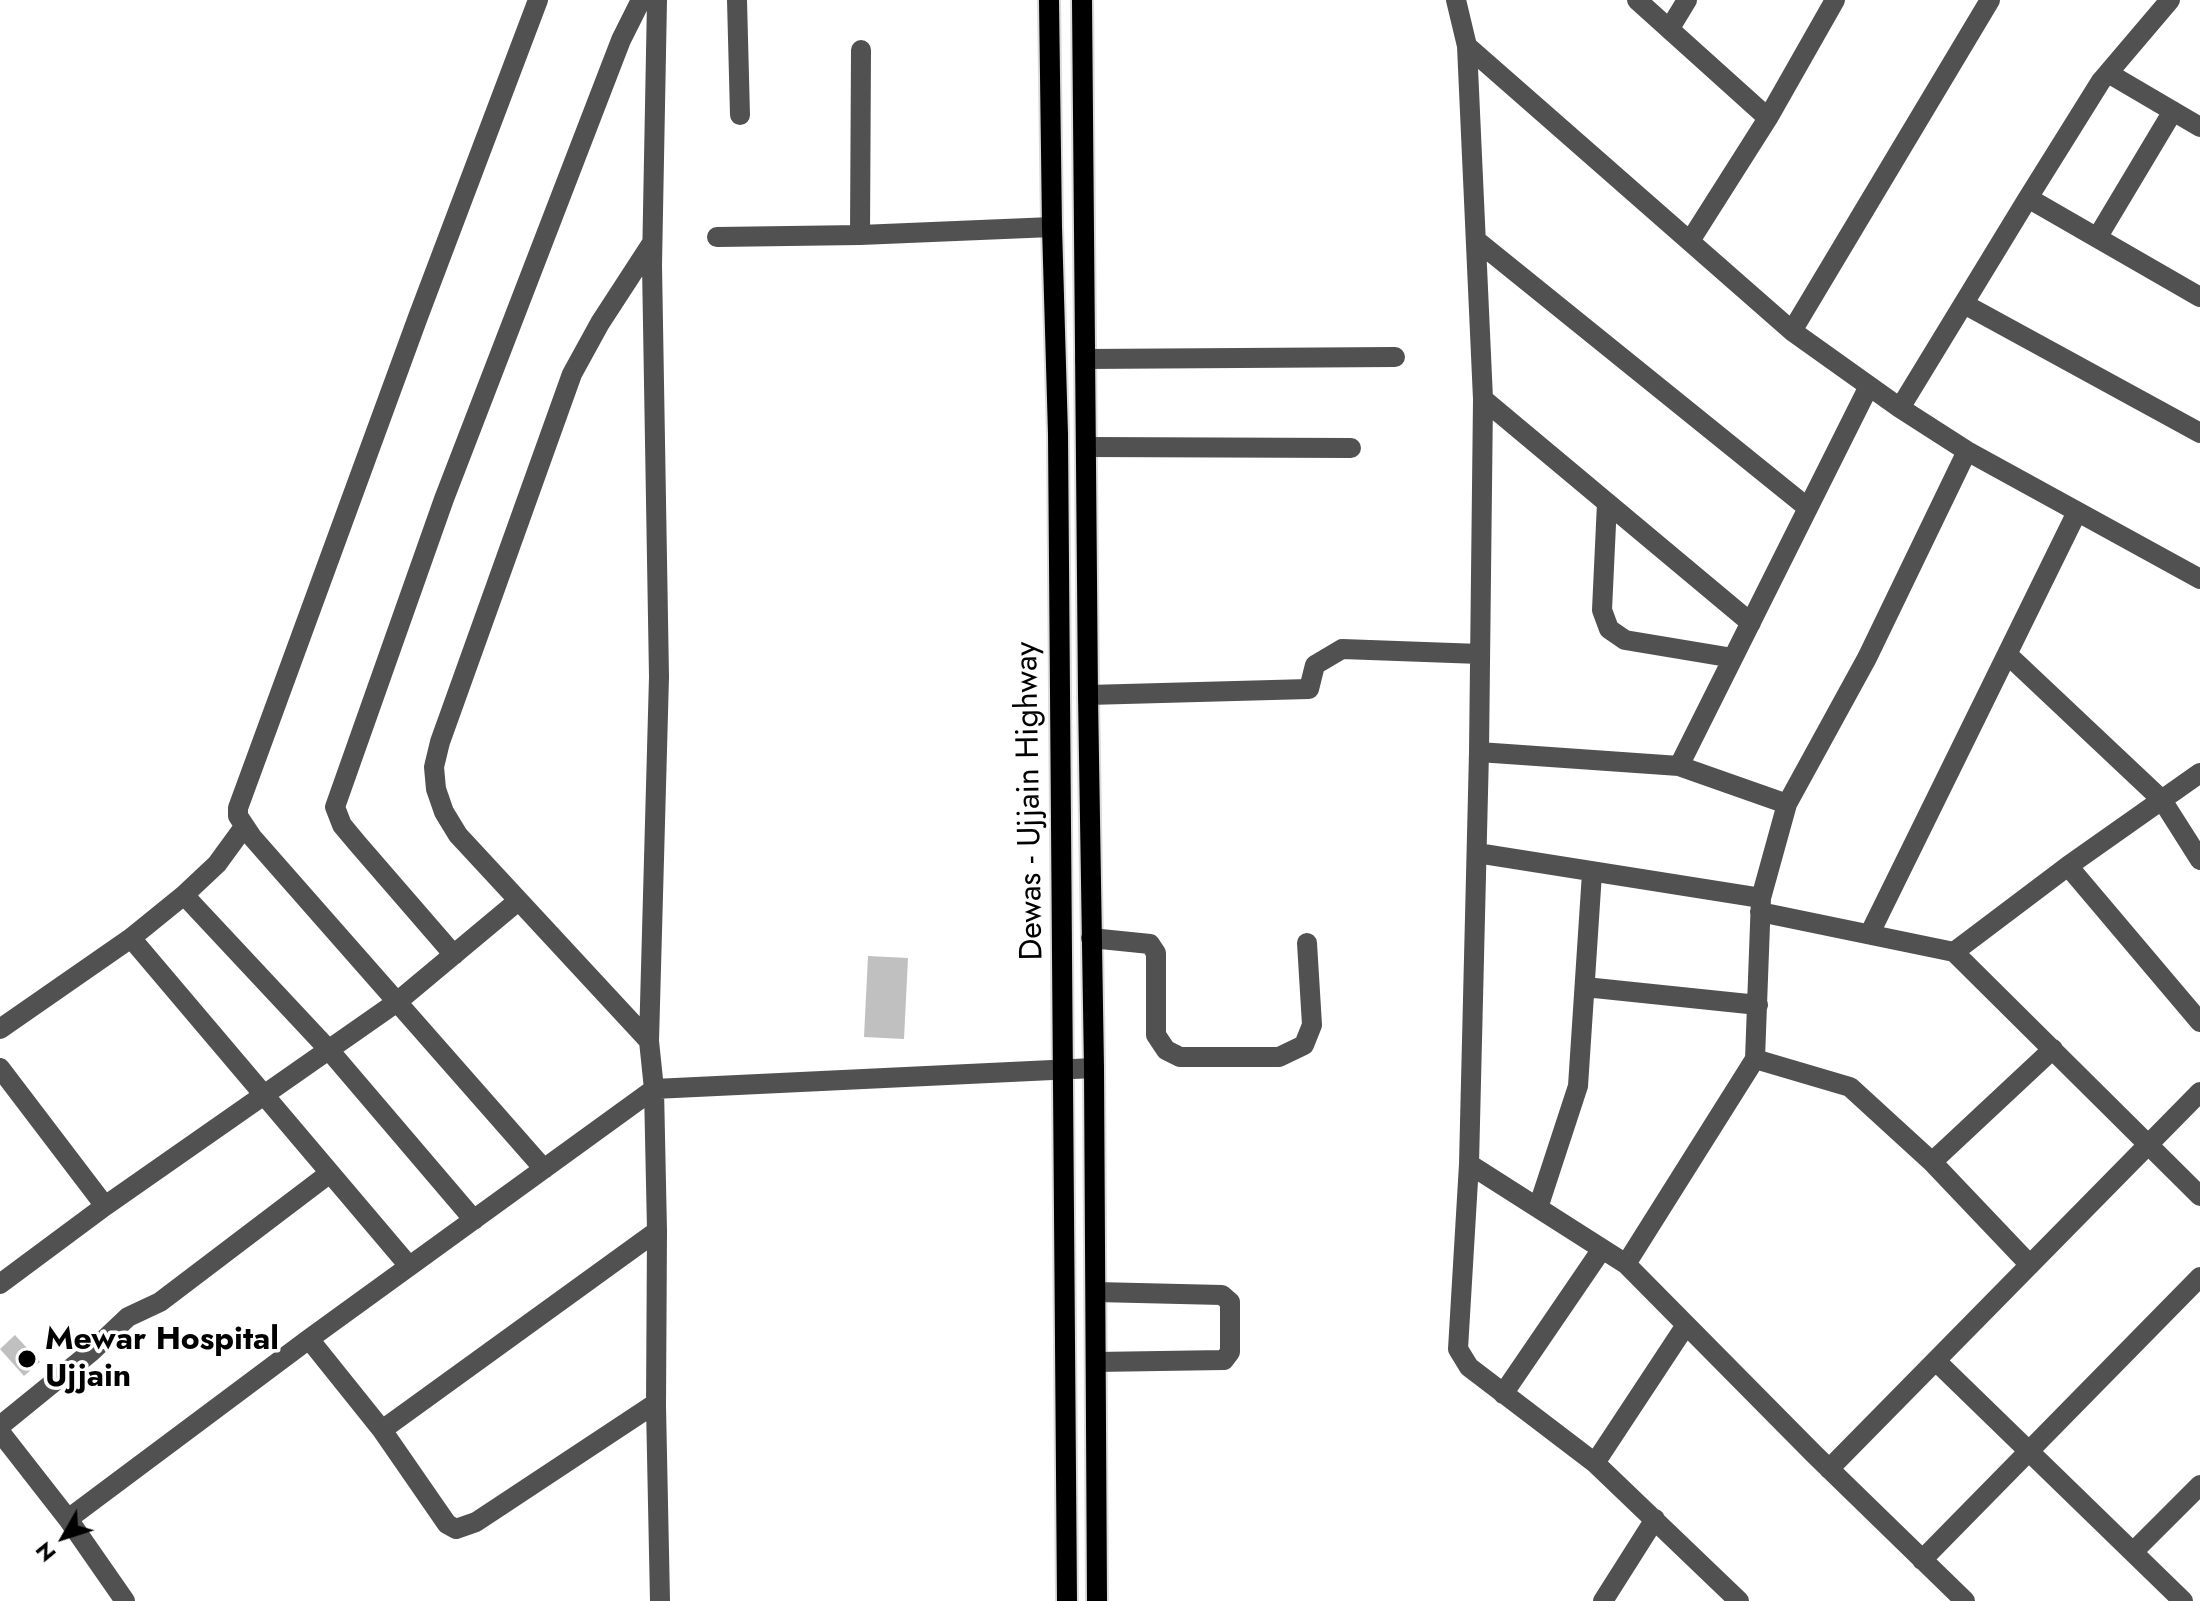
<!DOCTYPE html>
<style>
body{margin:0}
#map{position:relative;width:2200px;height:1601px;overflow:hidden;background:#fff;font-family:Jost,sans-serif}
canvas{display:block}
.north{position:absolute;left:24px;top:1497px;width:80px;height:80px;-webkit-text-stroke:6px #fff;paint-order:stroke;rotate:231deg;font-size:22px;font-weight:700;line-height:32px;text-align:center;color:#000}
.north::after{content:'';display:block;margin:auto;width:28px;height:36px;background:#000;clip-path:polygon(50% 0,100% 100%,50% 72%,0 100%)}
</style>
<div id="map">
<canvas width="2200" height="1601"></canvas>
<div class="north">N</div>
</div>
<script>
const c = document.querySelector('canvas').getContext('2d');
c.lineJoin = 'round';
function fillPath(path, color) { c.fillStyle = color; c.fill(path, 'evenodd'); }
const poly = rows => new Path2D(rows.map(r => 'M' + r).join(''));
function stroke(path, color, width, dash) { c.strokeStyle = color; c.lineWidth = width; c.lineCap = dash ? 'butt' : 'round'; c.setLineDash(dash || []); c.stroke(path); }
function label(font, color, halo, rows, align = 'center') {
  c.font = font + ' Jost,sans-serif'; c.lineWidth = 7; c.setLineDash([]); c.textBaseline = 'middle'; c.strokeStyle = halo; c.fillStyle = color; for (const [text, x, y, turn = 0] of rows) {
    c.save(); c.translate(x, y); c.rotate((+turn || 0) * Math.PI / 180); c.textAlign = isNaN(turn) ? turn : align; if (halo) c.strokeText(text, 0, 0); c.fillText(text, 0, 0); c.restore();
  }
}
const building = poly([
 [868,956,908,958,904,1039,864,1037],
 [15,1335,40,1362,24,1376,0,1349]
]);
const minor = poly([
 [538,0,418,317,238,808,238,816,252,837,544,1169],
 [737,0,740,115],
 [1456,0,1467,46,1792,331,1990,0],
 [1637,0,1768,118],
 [1670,28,1687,0],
 [1467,46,1483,399,1479,752,1469,1164,1626,1264,1814,1454,1965,1601],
 [2108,73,2170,0],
 [2028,198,2101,81,2108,73,2200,127],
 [860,235,861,50],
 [717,237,860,235,1052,227],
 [2097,238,2173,111],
 [1476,240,1808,508],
 [1690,241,1768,118,1835,0],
 [652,243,600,323,572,374,440,742,434,767,436,789,444,812,458,835,649,1041,654,1089,657,1231,656,1406,660,1601],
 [1964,304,2200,433],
 [1792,331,1900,408,1967,451,2200,579],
 [1085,359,1395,357],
 [1483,399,1751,623],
 [1900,408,2028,198,2200,297],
 [1087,447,1351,448],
 [1607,503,1602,610,1609,629,1625,640,1733,658],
 [2007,654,2162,800,2200,860],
 [1088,695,1309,689,1315,665,1342,649,1480,654],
 [1479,752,1679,766,1787,804],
 [1679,766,1869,386],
 [2200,773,2068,866,2200,1022],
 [1477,853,1761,898],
 [184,895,329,1050,474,1220],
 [1760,912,1954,952,2068,866],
 [1870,933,2077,512],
 [131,938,409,1266],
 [1091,938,1150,944,1156,953,1156,1035,1166,1050,1180,1057,1279,1057,1304,1045,1312,1025,1307,943],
 [1954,952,2200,1196],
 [454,955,357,843,342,825,335,807,444,499,621,40,641,0],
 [1585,987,1758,1005],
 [0,1029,131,938,184,895,217,864,244,827],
 [649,1041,659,677,652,265,657,0],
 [1755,1059,1850,1087,1932,1162,2030,1265],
 [0,1068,105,1206],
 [1932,1162,2053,1049],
 [1469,1164,1458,1349,1469,1367,1595,1463,1739,1601],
 [1538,1208,1578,1086,1592,873],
 [1626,1264,1755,1059,1761,898,1787,804,1867,658,1967,451],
 [0,1284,105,1206,397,1002,518,901],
 [1096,1292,1222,1295,1230,1302,1230,1352,1224,1360,1096,1362],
 [309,1339,382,1430,447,1524,456,1529,476,1522,656,1403],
 [1936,1361,2183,1601],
 [1503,1394,1602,1249],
 [0,1426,91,1352,128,1317,160,1302,330,1173],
 [382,1430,657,1231],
 [0,1432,68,1519,125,1601],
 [1595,1463,1686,1325],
 [1829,1469,2200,1092],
 [68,1519,309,1339,654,1089,1094,1068],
 [2133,1552,2200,1485],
 [1922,1560,2200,1277],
 [1603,1601,1655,1519]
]);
const major = poly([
 [1049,0,1052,227,1058,434,1067,1601],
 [1082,0,1088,695,1094,1068,1097,1601]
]);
const markers = [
 [27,1359,10,"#000"]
];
const streetNames = [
 ["Dewas - Ujjain Highway",1031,801,-91]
];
const poiNames = [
 ["Mewar Hospital",45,1341],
 ["Ujjain",45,1378]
];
fillPath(building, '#c0c0c0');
stroke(major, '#dbdbdb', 24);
stroke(minor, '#515151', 20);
stroke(major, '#000', 20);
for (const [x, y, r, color] of markers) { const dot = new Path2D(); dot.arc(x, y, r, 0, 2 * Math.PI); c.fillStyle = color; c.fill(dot); stroke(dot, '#fff', 3); }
label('32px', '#000', '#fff', streetNames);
label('bold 32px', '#000', '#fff', poiNames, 'left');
</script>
